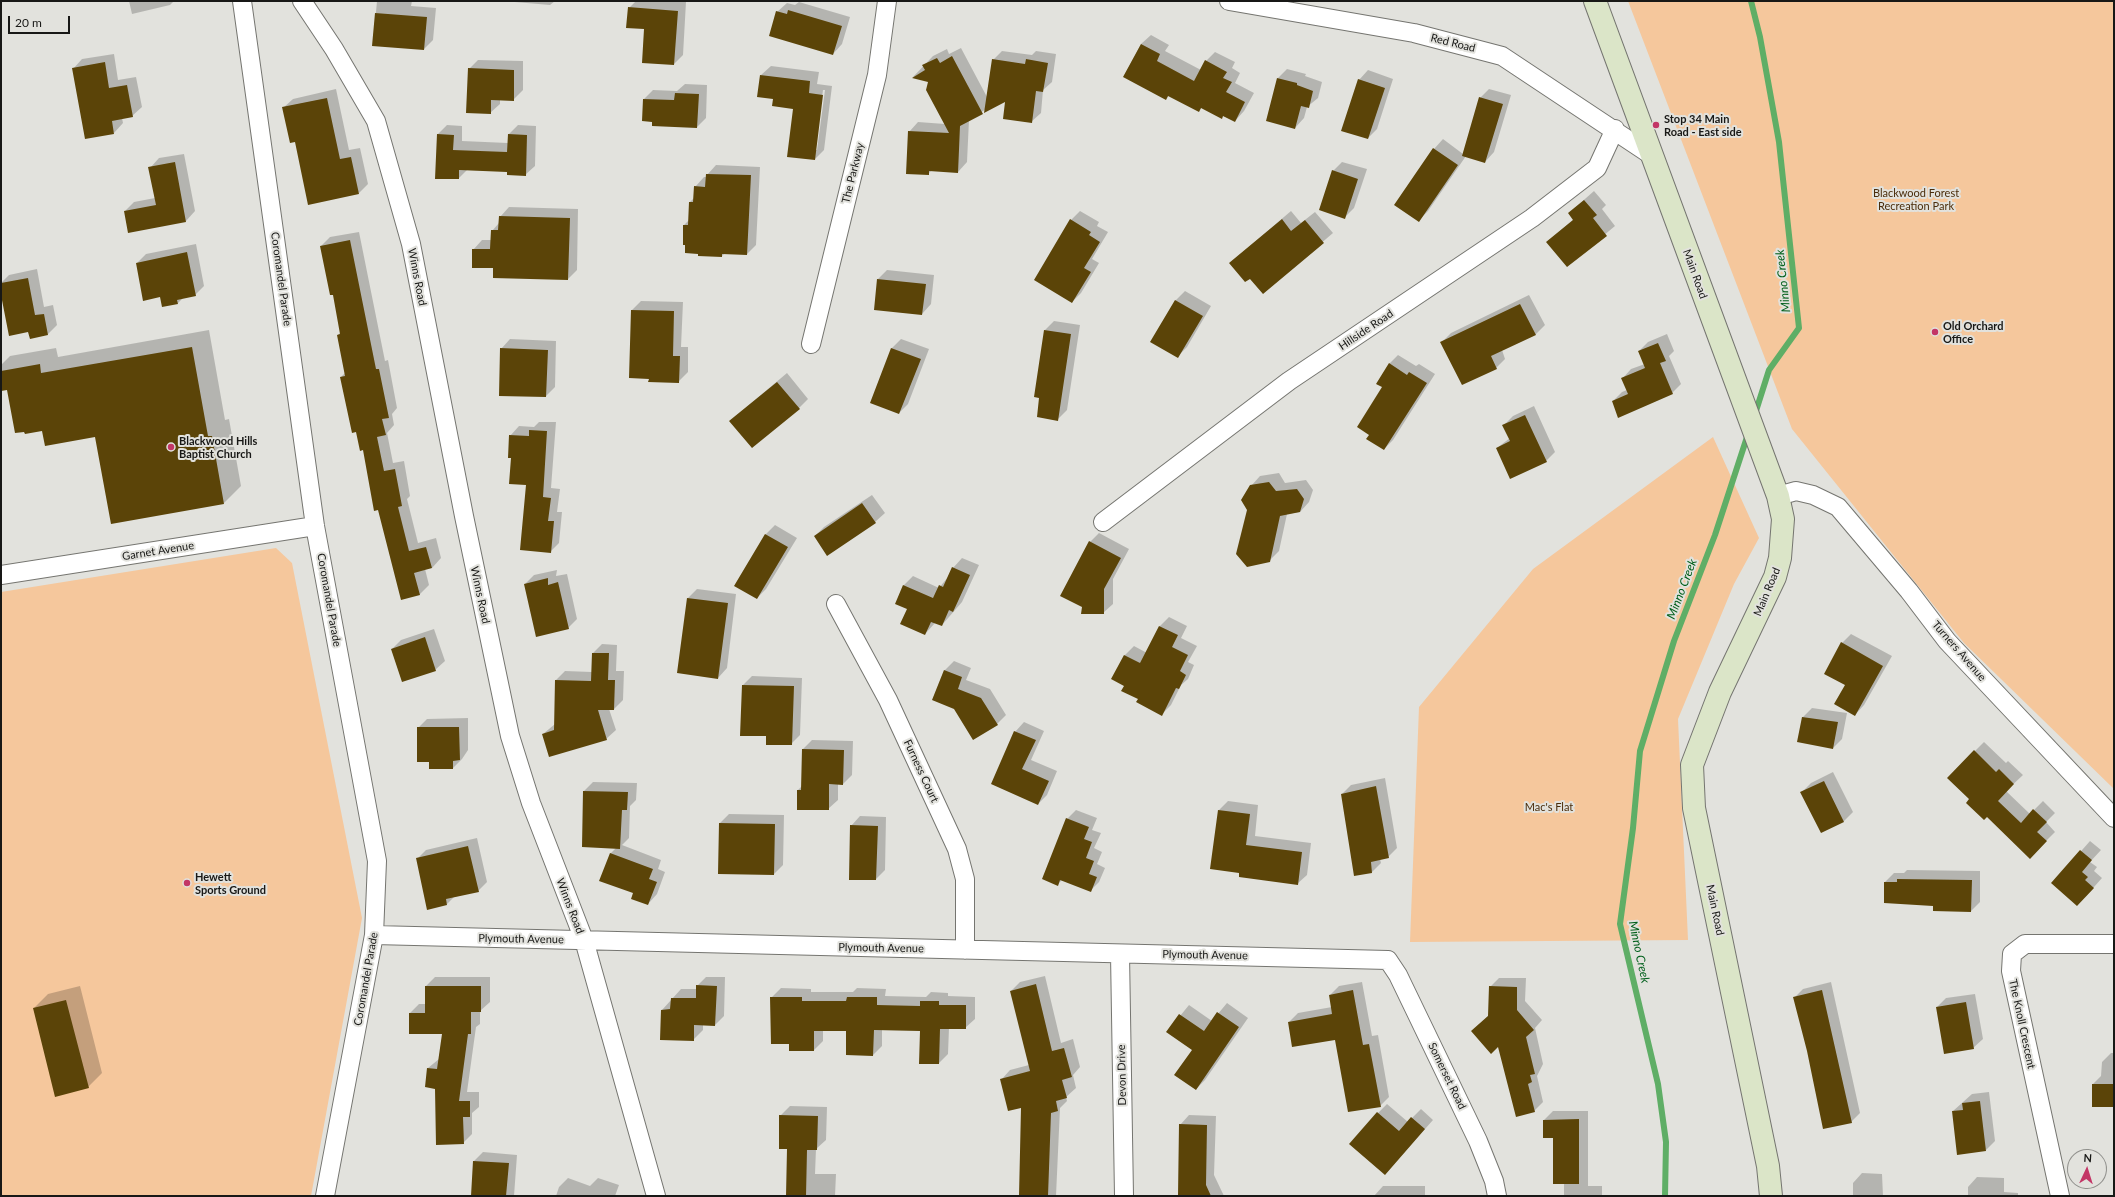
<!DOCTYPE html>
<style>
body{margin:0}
#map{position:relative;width:2115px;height:1197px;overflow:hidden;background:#e2e2dd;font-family:Lato,sans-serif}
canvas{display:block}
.frame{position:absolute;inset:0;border:2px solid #181816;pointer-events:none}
.north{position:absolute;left:2067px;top:1149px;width:40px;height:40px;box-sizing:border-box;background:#e2e2dd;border:1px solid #91918d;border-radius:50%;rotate:4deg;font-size:11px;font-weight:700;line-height:16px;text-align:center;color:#181816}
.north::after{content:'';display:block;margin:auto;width:14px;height:18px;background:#c33666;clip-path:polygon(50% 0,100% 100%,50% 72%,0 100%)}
.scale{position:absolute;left:8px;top:16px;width:62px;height:18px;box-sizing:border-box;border:2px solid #181816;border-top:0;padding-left:5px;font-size:12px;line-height:14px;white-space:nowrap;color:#181816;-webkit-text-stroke:3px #e2e2dd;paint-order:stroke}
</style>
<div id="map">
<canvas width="2115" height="1197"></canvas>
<div class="frame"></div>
<div class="north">N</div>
<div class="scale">20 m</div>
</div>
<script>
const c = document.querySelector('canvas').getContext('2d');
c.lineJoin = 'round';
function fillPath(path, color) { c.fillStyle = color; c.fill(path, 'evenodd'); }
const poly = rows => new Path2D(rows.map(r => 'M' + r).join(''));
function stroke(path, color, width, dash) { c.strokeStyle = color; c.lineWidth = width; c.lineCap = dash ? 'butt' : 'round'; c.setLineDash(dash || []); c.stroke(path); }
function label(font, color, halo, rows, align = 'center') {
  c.font = font + ' Lato,sans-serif'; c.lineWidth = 4; c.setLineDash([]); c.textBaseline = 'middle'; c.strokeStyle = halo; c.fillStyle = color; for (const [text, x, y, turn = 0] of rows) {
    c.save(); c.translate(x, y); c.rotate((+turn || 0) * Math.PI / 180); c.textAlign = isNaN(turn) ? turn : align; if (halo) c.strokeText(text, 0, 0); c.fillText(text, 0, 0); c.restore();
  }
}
const green = poly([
 [1628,1,2114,1,2114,789,1964,643,1792,429],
 [1713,437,1759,538,1734,584,1678,719,1688,940,1410,942,1419,707,1533,569],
 [276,548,292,563,362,918,311,1196,1,1196,1,592]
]);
const shadow = poly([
 [129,1,174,1,170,5,132,14],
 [377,1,412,1,411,6,436,8,433,40,424,49,373,45],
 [503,1,555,1,550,5],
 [636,1,686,2,683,55,674,64,643,62,645,28,629,8],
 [799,2,850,17,842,44,833,54,777,12,787,3,795,5],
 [1151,35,1169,45,1165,51,1201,70,1206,61,1215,52,1235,62,1232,68,1240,73,1235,83,1254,93,1244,111,1235,121,1202,107,1198,111,1169,95,1166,99,1124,76,1141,44],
 [961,48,987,97,993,60,1002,51,1032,55,1036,51,1056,54,1052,82,1043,90,1041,113,1031,122,1006,100,986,109,969,120,967,162,958,172,932,170,928,174,909,132,918,122,945,124,929,81,913,77,933,56,947,49,949,54],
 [114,54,118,80,136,77,142,107,132,116,122,118,123,123,114,133,73,69,82,59],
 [478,60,523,61,523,90,513,100,500,99,500,104,490,113,469,69],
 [771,66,819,72,817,84,832,86,824,150,815,159,794,108,774,98,761,75],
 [823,90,825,90,817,150,815,150],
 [1287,69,1306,74,1305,76,1322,82,1318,98,1307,107,1304,118,1295,128,1278,78],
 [1368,70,1393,79,1377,129,1368,138,1359,80],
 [685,84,707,85,706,118,697,127,644,99,653,90,677,91],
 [336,89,349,150,360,148,368,184,359,193,296,141,283,108,293,99],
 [1489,89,1511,95,1494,152,1485,162,1466,156,1428,211,1419,220,1434,149,1443,139,1463,154,1480,98],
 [447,125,462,126,462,141,508,143,509,134,518,125,536,126,535,166,525,175,508,171,467,170,459,178,438,134],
 [184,154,195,211,186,221,129,231,125,211,134,202,155,198,150,168,159,158],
 [1342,162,1367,169,1354,208,1345,217,1333,171],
 [716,165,760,167,756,245,747,254,725,253,722,256,684,225,689,220,690,202,694,198,695,187,704,177,707,177,707,175],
 [1594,191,1606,205,1602,209,1615,226,1567,266,1547,242,1574,219,1569,213],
 [509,207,578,209,577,270,568,279,494,267,473,250,482,240,492,240,492,231,499,223,500,217],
 [1080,211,1099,222,1097,226,1108,232,1092,259,1099,263,1081,293,1072,302,1071,220],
 [1291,211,1301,223,1315,212,1333,233,1263,293,1250,277,1230,263],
 [359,232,385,361,388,360,397,408,392,414,394,425,387,433,393,463,404,461,410,496,407,499,418,543,436,538,441,558,432,568,425,569,429,585,420,594,402,598,364,449,341,377,345,373,338,335,341,332,334,293,321,246,330,237],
 [196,244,204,286,195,295,183,298,178,303,161,296,137,263,146,254],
 [37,269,44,307,53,305,57,325,48,334,31,337,29,331,1,290,1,283,9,275],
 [887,270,934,275,931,304,922,314,878,279],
 [1185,291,1211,306,1187,347,1178,356,1152,341,1176,300],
 [1529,295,1545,325,1536,334,1502,350,1505,359,1496,368,1442,342,1451,333],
 [641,301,683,302,681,347,688,347,688,372,678,382,632,310],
 [1054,321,1080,325,1067,410,1058,419,1045,330],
 [209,330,225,420,229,419,241,486,224,503,96,436,43,430,8,389,1,390,1,365,10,356,56,348,58,357],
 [1667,334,1674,351,1669,356,1681,384,1672,393,1613,401,1622,392,1627,390,1622,379,1631,369,1645,364,1639,351,1648,342],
 [510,339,556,341,555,387,546,396,501,349],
 [901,339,929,349,908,404,899,413,871,402,892,348],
 [1398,355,1416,366,1419,364,1435,374,1393,440,1384,449,1370,434,1389,364],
 [787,373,808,399,799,408,730,421],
 [1534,406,1555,452,1546,461,1497,448,1510,438,1504,425,1513,416],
 [539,422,556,422,551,488,560,489,557,512,562,512,559,543,550,552,527,484,512,457,510,436,519,426,534,427],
 [1279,473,1285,483,1306,480,1313,490,1309,502,1300,512,1287,514,1279,551,1269,561,1248,510,1251,486,1260,476],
 [872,495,885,513,875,522,827,554,815,536,824,527],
 [775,525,797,538,766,589,757,598,735,585,766,534],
 [1099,533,1129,549,1113,579,1113,604,1103,613,1090,542],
 [962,558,979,565,962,602,942,625,935,623,925,634,908,608,896,603,904,585,913,576,939,588,948,577,953,568],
 [557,570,556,576,567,574,577,619,568,628,525,584,534,575],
 [697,589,736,594,727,668,718,678,678,672,688,598],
 [1169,617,1187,626,1181,638,1197,646,1188,662,1194,665,1188,679,1181,685,1171,705,1162,714,1140,699,1125,685,1113,679,1125,655,1134,646,1147,653,1160,626],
 [434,629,445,661,435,670,392,649,401,640],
 [1851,634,1892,656,1864,705,1855,715,1846,685,1842,643],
 [602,644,617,645,616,671,624,671,623,700,614,709,609,709,616,730,606,739,543,734,555,724,556,680,565,671,592,672,593,653],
 [954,661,971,668,966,680,990,689,1006,715,997,724,933,700,945,670],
 [752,676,802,678,800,735,791,744,743,685],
 [1812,708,1847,713,1842,739,1833,748,1798,741,1803,717],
 [468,718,468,750,462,759,453,768,430,768,430,761,418,728,427,719],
 [1024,722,1044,731,1031,760,1057,771,1047,795,1038,804,992,784,1015,732],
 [812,740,853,741,852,775,843,784,838,784,838,800,828,809,798,790,802,786,803,749],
 [1984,742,2006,763,2008,761,2023,775,2006,791,2030,814,2043,801,2055,813,2046,822,2055,832,2030,857,1948,778],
 [1833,772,1853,812,1844,821,1822,832,1802,792,1811,783],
 [1385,778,1397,848,1388,857,1380,859,1381,863,1372,872,1355,875,1342,794,1351,785],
 [593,782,637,783,636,800,630,806,629,838,622,845,661,860,658,869,665,872,657,894,648,904,634,893,610,854,616,848,584,791],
 [1228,801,1258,805,1255,836,1311,843,1307,875,1297,884,1240,872,1211,868,1219,810],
 [1076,810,1097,818,1092,830,1101,833,1094,848,1102,852,1097,864,1105,868,1099,882,1090,891,1062,880,1058,884,1067,819],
 [729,814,784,815,783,865,774,874,720,823],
 [860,816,886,817,885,870,876,879,851,826],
 [477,838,487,882,478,891,454,897,447,904,417,859,426,850],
 [2090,841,2101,850,2090,862,2097,867,2094,871,2102,878,2086,896,2053,883],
 [1907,870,1980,871,1980,902,1971,911,1934,905,1885,882,1894,873,1904,873],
 [1045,976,1061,1043,1073,1039,1080,1067,1073,1075,1076,1088,1066,1097,1067,1101,1060,1108,1056,1196,1020,1196,1022,1106,1001,1080,1010,1070,1029,1065,1011,991,1020,982],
 [435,977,490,977,490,1002,480,1011,480,1024,476,1027,467,1092,479,1092,479,1107,472,1113,472,1134,463,1143,436,1088,426,1086,428,1068,439,1059,443,1033,410,1013,419,1004,426,1004,426,986],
 [706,977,725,977,724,1016,715,1025,703,1024,703,1030,693,1040,662,1010,681,989,697,989,697,986],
 [1499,978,1526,978,1525,1001,1542,1020,1535,1028,1543,1064,1537,1076,1543,1102,1534,1111,1499,1046,1472,1031,1489,1015,1490,987],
 [1362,982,1372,1036,1378,1035,1389,1097,1380,1106,1336,1039,1289,1022,1298,1013,1332,1007,1330,995,1339,986],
 [1831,982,1860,1113,1851,1122,1808,1051,1794,998,1803,989],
 [80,986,102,1073,88,1087,34,1008,48,994],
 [781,988,811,989,811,992,853,992,857,988,886,989,885,996,926,997,931,992,948,993,948,996,975,997,975,1019,965,1028,949,1028,948,1054,939,1063,921,1030,882,1029,882,1046,873,1055,847,1030,823,1030,823,1041,814,1050,790,1043,771,998],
 [1975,994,1983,1039,1973,1048,1937,1007,1946,998],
 [1227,1003,1248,1018,1205,1080,1196,1089,1193,1050,1167,1032,1189,1005,1212,1021],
 [2111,1053,2114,1053,2114,1106,2093,1084,2101,1076,2102,1062],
 [1989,1092,1995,1141,1986,1150,1953,1111,1972,1094],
 [1387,1104,1408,1122,1421,1109,1433,1120,1385,1174,1378,1113],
 [790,1106,827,1107,826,1140,816,1149,815,1174,836,1174,835,1196,787,1196,788,1148,780,1116],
 [1553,1111,1588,1111,1588,1186,1602,1186,1602,1196,1564,1196,1564,1183,1554,1137,1544,1120],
 [1189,1115,1216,1116,1214,1175,1224,1196,1179,1196,1180,1125],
 [483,1152,517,1155,514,1196,472,1196,474,1161],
 [1862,1173,1882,1174,1883,1196,1853,1196,1853,1183],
 [1977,1177,2004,1178,2004,1192,2018,1193,2018,1196,1968,1196,1968,1187],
 [568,1178,590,1186,598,1178,619,1185,615,1196,556,1196,559,1187],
 [1383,1186,1425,1186,1425,1196,1374,1196]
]);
const stream = poly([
 [1751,1,1760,37,1779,142,1799,328,1769,370,1755,414],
 [1665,1196,1666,1142,1658,1084,1620,924,1633,828,1640,751,1674,641,1715,535,1748,434]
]);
const building = poly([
 [628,7,678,11,674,65,642,63,644,29,626,28],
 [788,10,842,26,833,55,769,36,776,11,787,14],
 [375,13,427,17,424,50,372,46],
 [1141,44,1160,54,1157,61,1194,81,1205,60,1227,72,1223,78,1232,82,1226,92,1245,102,1235,122,1223,116,1222,119,1201,108,1199,112,1168,96,1166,100,1123,77],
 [952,56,983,114,960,126,958,173,929,171,929,175,906,174,908,131,949,133,926,90,928,82,912,78,925,70,922,65,937,58,940,63],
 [992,59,1025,64,1026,59,1048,63,1043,92,1036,91,1032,123,1003,119,1005,102,984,113],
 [105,62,109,88,127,85,133,117,112,121,114,134,85,139,72,68],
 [468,68,514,70,514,101,491,100,491,114,466,113],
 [760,75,810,81,809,93,823,95,815,160,787,157,793,109,772,106,773,99,757,97],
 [1277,78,1297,83,1297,85,1313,91,1309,108,1301,106,1295,129,1266,121],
 [1358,79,1385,88,1368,139,1341,131],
 [675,93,699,94,697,128,652,126,652,122,642,121,643,99,674,100],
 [1479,97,1503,104,1485,163,1462,156],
 [327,98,340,159,351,157,359,194,308,205,295,142,290,143,282,107],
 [437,134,454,135,453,150,507,152,508,134,527,135,526,176,507,175,507,172,459,170,459,179,435,179],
 [1433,148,1458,165,1419,222,1394,205],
 [175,162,186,222,128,233,124,211,156,205,148,167],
 [1332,170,1358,179,1345,219,1319,210],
 [706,174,751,175,747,255,722,254,722,257,698,256,698,254,685,253,685,245,683,245,683,225,688,225,689,202,693,202,694,186,705,187],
 [1584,200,1597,215,1593,218,1607,236,1567,267,1546,242,1573,220,1568,213],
 [499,216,570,218,568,280,493,278,493,268,472,268,472,249,490,249,491,230,498,230],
 [1070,219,1091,232,1089,235,1100,242,1084,268,1091,272,1072,303,1034,280],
 [1282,219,1291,231,1305,220,1324,243,1263,294,1250,279,1245,282,1229,263],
 [350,240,376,369,379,369,389,418,382,419,386,435,377,437,384,471,395,469,402,506,398,507,409,551,426,547,432,568,414,573,420,595,401,600,378,510,374,511,363,450,360,451,356,432,352,433,340,377,345,376,337,335,340,334,333,295,330,295,320,246],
 [187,252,196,296,177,300,178,304,162,307,160,297,143,301,136,263],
 [28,278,35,315,44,314,48,335,30,339,28,332,9,336,1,295,1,283],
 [877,279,926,284,922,315,874,310],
 [1175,300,1203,316,1178,358,1150,342],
 [1520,304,1536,335,1491,356,1497,369,1462,385,1440,342],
 [631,310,674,311,673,356,680,356,679,383,648,382,649,379,629,378],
 [1044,330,1071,334,1058,421,1037,417,1039,398,1034,397],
 [1658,343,1666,361,1660,363,1673,394,1618,418,1612,401,1628,394,1621,378,1645,368,1638,351],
 [192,347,208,436,212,436,224,504,111,524,95,437,45,446,42,431,25,434,24,432,15,433,7,390,1,391,1,371,40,364,41,373],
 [500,348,548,350,546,397,499,396],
 [891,348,921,359,899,414,870,403],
 [1389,363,1407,375,1409,372,1427,383,1384,450,1366,439,1369,435,1357,427,1382,387,1376,384],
 [777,382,800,409,752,448,729,421],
 [1525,415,1547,462,1510,479,1496,448,1510,441,1502,425],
 [529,430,547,431,543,497,551,498,548,521,554,521,551,553,520,550,526,485,509,484,511,458,508,458,509,435,529,436],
 [1269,482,1276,491,1297,489,1304,499,1300,512,1280,516,1270,562,1247,567,1236,554,1247,510,1241,500,1250,485],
 [862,503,876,523,827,556,814,536],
 [765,534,788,547,757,599,734,586],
 [1089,541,1121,558,1104,589,1104,614,1081,614,1082,607,1060,596],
 [952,567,970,575,953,612,949,610,942,626,931,622,925,635,900,624,907,609,895,604,903,585,933,598,939,585,943,587],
 [548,578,548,585,558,582,569,629,536,637,524,584],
 [687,598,728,603,718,679,677,673],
 [1159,626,1178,635,1172,647,1188,655,1180,671,1186,675,1179,689,1176,688,1162,716,1136,702,1138,699,1121,691,1124,686,1111,679,1124,655,1140,663],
 [425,637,436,671,402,682,391,649],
 [1841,642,1883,666,1855,716,1834,704,1845,685,1824,674],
 [592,653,609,653,608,680,615,680,614,710,598,710,607,740,549,757,542,734,554,730,555,680,591,681],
 [944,670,962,677,958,689,981,698,998,725,973,740,954,709,932,700],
 [742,685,794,686,792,745,766,745,766,736,740,736],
 [1802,717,1838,722,1833,749,1797,742],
 [417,727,459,727,460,760,453,761,453,769,429,769,429,762,417,762],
 [1014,731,1036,740,1022,769,1049,781,1038,805,991,784],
 [802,749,844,750,843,785,829,784,829,810,797,810,797,790,801,790],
 [1974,750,1996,772,1999,769,2014,784,1998,801,2021,823,2033,809,2047,822,2037,832,2047,841,2030,859,1987,817,1984,820,1966,803,1969,799,1947,778],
 [1824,781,1844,822,1821,833,1800,792],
 [1376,786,1389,858,1371,862,1372,873,1354,876,1341,794],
 [583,791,628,792,627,810,622,810,620,849,582,847],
 [1218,810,1250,814,1246,845,1302,852,1298,885,1239,877,1239,873,1210,869],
 [1066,818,1089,827,1084,839,1092,842,1086,858,1094,861,1089,874,1097,877,1091,892,1060,880,1058,886,1042,879],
 [719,823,775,824,774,875,718,874],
 [850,825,878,826,876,880,849,880],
 [468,846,479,892,446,899,447,905,427,910,416,858],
 [2080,850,2092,860,2082,872,2088,877,2085,880,2094,888,2077,906,2051,883],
 [610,853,653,869,649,879,657,882,648,905,631,899,633,893,599,881],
 [1897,879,1972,880,1971,912,1933,911,1933,906,1884,903,1884,882,1897,882],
 [1036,984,1052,1051,1064,1048,1072,1077,1062,1080,1067,1098,1056,1101,1058,1111,1051,1113,1048,1196,1019,1196,1021,1108,1008,1111,1000,1079,1030,1071,1010,991],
 [696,985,717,986,715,1026,694,1025,694,1041,660,1040,661,1010,670,1009,671,998,696,998],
 [425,986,481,986,481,1012,471,1012,471,1034,468,1034,459,1101,470,1101,470,1117,463,1117,464,1144,436,1145,435,1089,425,1087,427,1068,437,1069,442,1034,409,1034,409,1013,425,1013],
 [1489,986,1517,987,1517,1010,1534,1030,1526,1037,1535,1074,1530,1075,1532,1082,1528,1084,1535,1112,1516,1117,1498,1047,1491,1054,1471,1031,1488,1016],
 [1353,990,1363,1045,1369,1044,1381,1107,1348,1112,1335,1040,1292,1047,1288,1022,1332,1014,1329,995],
 [1822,990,1852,1123,1823,1129,1807,1051,1793,997],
 [770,997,802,997,802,1001,846,1001,847,997,877,997,877,1005,920,1006,920,1001,939,1001,939,1005,966,1005,966,1029,940,1029,939,1064,919,1064,920,1031,874,1030,873,1056,846,1055,846,1031,814,1031,814,1051,789,1051,789,1044,771,1044],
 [66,1000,89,1088,55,1097,33,1008],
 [1966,1002,1974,1049,1944,1054,1936,1007],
 [1217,1012,1239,1027,1196,1090,1174,1075,1192,1050,1166,1032,1179,1014,1204,1031],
 [2092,1084,2114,1084,2114,1107,2092,1107],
 [1980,1101,1986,1151,1957,1155,1952,1111,1963,1110,1962,1103],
 [1377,1112,1399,1131,1411,1117,1425,1129,1385,1175,1349,1144],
 [779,1115,818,1116,817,1150,807,1150,806,1196,786,1196,787,1149,779,1149],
 [1579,1119,1579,1184,1553,1184,1553,1138,1543,1138,1543,1120],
 [1179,1124,1207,1125,1206,1185,1211,1196,1178,1196],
 [473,1161,509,1163,506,1196,471,1196]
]);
const minor = poly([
 [242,1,315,526,377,861,374,935,325,1196],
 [302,1,334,49,376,121,411,244,464,516,510,736,531,803,584,940,656,1196],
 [1229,1,1414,33,1502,56,1651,155],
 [811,344,877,75,887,1],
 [1778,496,1796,491,1813,495,1838,507,1909,591,1947,641,2114,818],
 [1103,522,1289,381,1532,218,1597,168,1615,129],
 [1,575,315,526],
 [836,604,888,700,957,849,965,879,965,950],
 [374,935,1388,960,1398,975,1478,1141,1494,1181,1497,1196],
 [1120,954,1124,1196],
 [2060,1196,2011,971,2012,954,2025,944,2114,944]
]);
const secondary = poly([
 [1595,1,1758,442,1778,496,1783,519,1780,558,1775,577,1720,692,1692,765,1694,808,1768,1166,1771,1196]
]);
const markers = [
 [1656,125,4,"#c33666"],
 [1935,332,4,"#c33666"],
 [171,447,4,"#c33666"],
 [187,883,4,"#c33666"]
];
const streetNames = [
 ["Red Road",1453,43,14],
 ["The Parkway",853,173,-76],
 ["Main Road",1695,274,70],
 ["Winns Road",417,277,79],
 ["Coromandel Parade",281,279,82],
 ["Hillside Road",1366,330,-34],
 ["Garnet Avenue",158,551,-9],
 ["Main Road",1767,592,-67],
 ["Winns Road",480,595,78],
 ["Coromandel Parade",329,600,80],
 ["Turners Avenue",1959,651,49],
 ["Furness Court",921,771,65],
 ["Winns Road",570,906,69],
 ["Main Road",1715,910,78],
 ["Plymouth Avenue",521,939,1],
 ["Plymouth Avenue",881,948,1],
 ["Plymouth Avenue",1205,955,1],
 ["Coromandel Parade",366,979,-80],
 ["The Knoll Crescent",2022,1024,78],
 ["Devon Drive",1122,1075,-91],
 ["Somerset Road",1447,1076,64]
];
const poiNames = [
 ["Stop 34 Main",1664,119],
 ["Road - East side",1664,132],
 ["Old Orchard",1943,326],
 ["Office",1943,339],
 ["Blackwood Hills",179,441],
 ["Baptist Church",179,454],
 ["Hewett",195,877],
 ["Sports Ground",195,890]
];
const parkNames = [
 ["Blackwood Forest",1916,193],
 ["Recreation Park",1916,206],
 ["Mac's Flat",1549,807]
];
const waterNames = [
 ["Minno Creek",1783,281,-96],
 ["Minno Creek",1682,589,-69],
 ["Minno Creek",1639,952,78]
];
fillPath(green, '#f5c79c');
fillPath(shadow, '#0003');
stroke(stream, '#5fae66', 6);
fillPath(building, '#5b4408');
stroke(minor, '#757570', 20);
stroke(secondary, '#757570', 24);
stroke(minor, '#fff', 18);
stroke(secondary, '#dbe5c8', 22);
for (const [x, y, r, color] of markers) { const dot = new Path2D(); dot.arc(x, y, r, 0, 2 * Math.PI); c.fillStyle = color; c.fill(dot); stroke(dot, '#e2e2dd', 1.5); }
label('11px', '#181816', '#e2e2dd', streetNames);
label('bold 11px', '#181816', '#e2e2dd', poiNames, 'left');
label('11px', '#4b2d0b', '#e2e2dd', parkNames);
label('italic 12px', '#015f1b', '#e2e2dd', waterNames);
</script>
